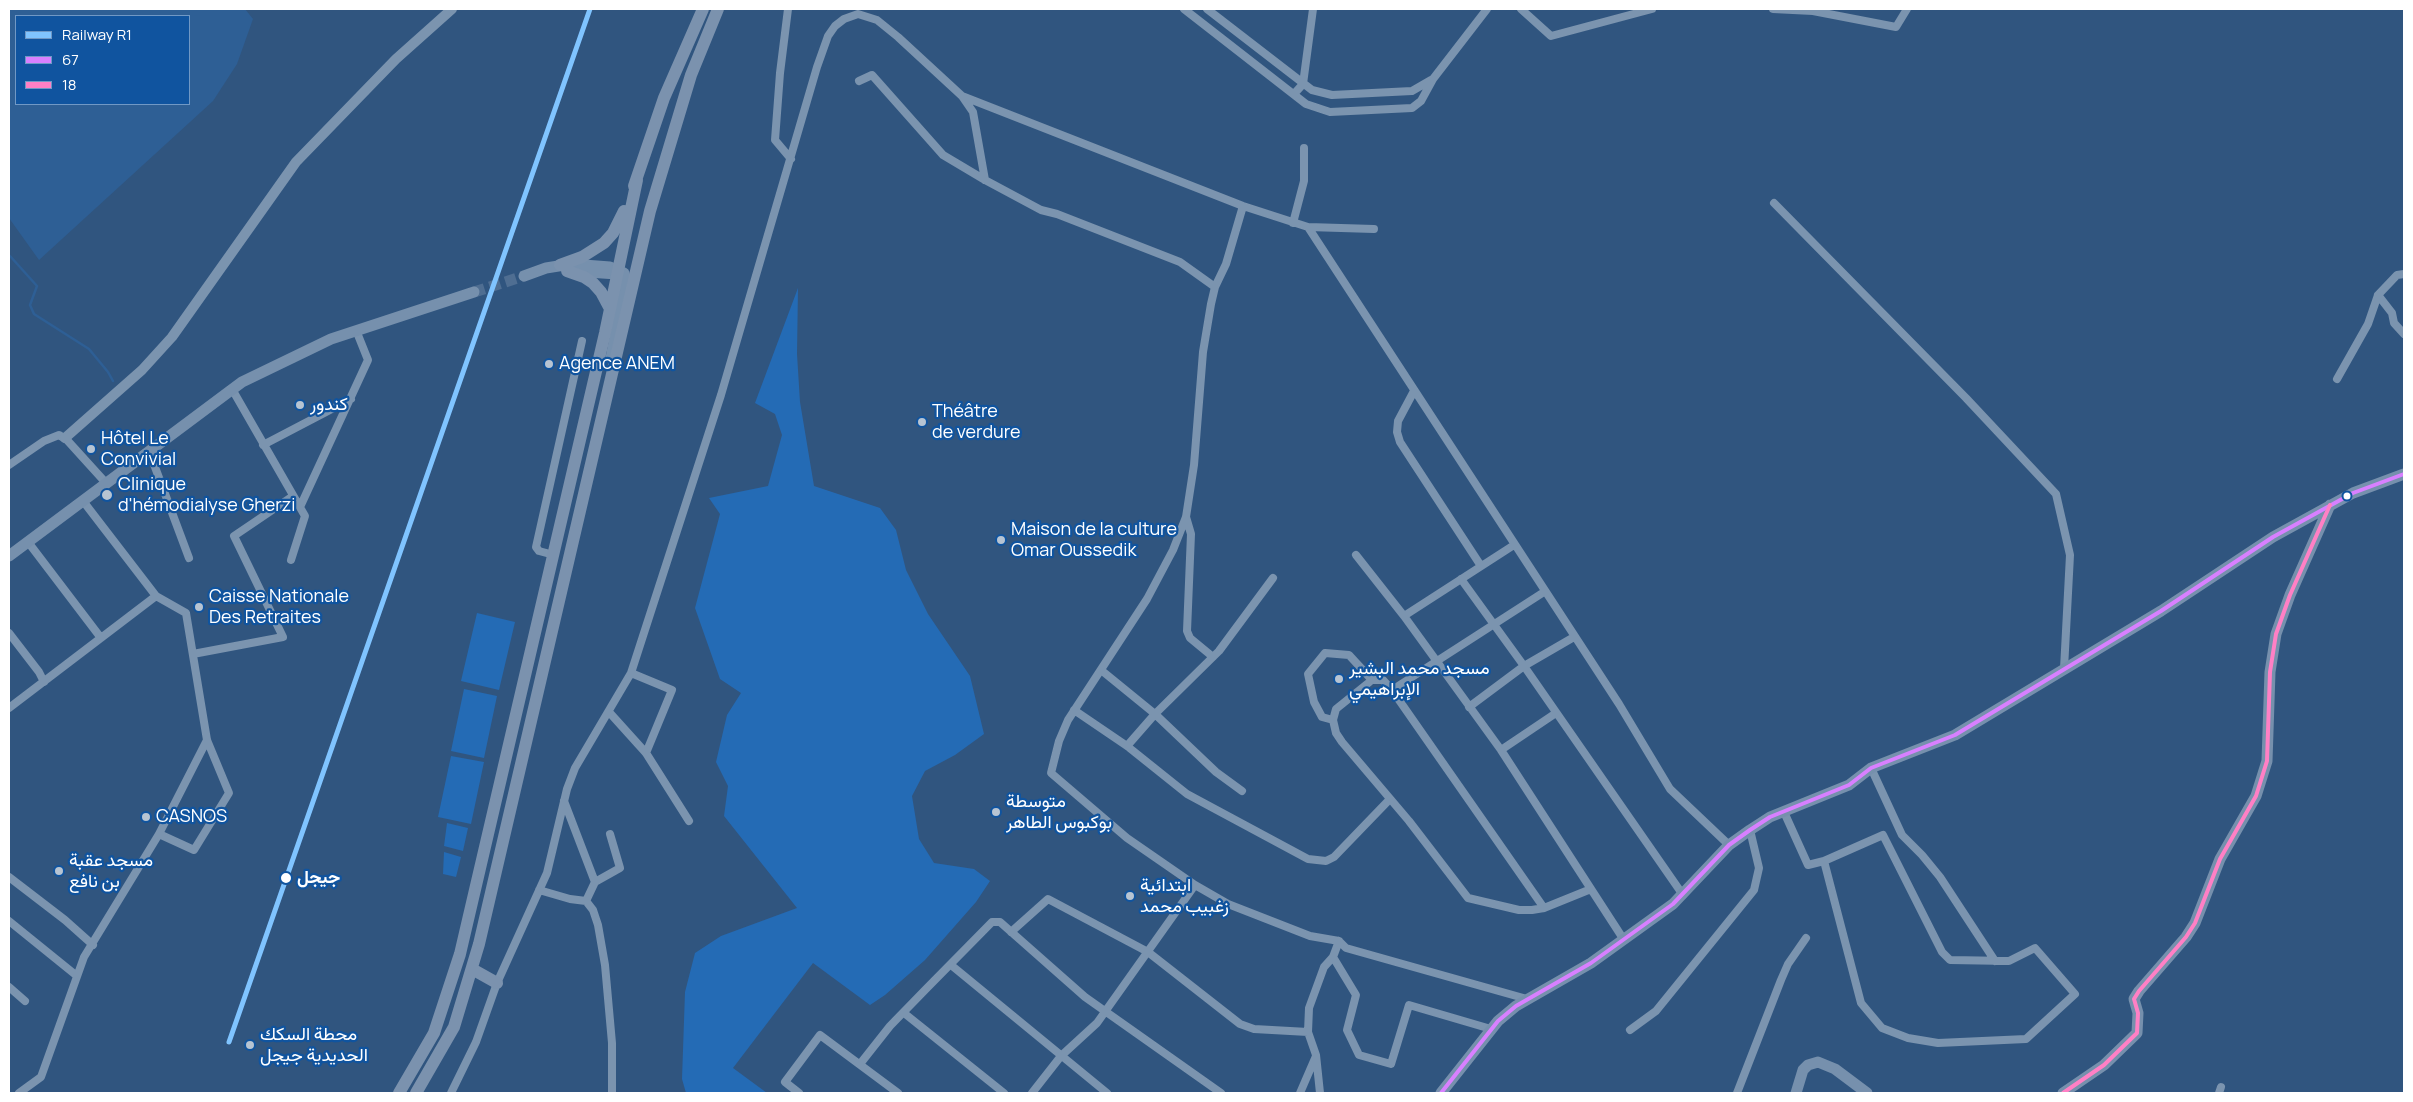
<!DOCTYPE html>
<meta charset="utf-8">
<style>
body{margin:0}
#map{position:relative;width:2413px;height:1102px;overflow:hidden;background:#30557f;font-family:Manrope,sans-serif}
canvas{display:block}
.frame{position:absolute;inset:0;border:10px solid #fff;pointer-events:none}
.legend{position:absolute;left:15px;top:15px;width:175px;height:90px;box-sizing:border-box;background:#10549f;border:1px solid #7098c5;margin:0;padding:6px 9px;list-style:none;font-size:15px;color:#fff}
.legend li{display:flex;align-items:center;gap:10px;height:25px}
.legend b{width:25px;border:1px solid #7098c5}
</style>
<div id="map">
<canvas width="2413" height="1102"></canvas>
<div class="frame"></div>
<ul class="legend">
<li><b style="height:6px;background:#80c4ff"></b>Railway R1</li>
<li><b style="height:6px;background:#d880ff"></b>67</li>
<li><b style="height:6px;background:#ff80c5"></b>18</li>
</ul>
</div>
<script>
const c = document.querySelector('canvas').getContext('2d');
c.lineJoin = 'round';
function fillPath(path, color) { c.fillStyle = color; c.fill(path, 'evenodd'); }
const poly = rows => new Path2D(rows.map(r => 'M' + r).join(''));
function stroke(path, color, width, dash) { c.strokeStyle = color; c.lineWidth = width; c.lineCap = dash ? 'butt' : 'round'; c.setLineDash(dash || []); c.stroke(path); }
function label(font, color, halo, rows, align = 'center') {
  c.font = font + ' Manrope,Vazirmatn,sans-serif'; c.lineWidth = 4.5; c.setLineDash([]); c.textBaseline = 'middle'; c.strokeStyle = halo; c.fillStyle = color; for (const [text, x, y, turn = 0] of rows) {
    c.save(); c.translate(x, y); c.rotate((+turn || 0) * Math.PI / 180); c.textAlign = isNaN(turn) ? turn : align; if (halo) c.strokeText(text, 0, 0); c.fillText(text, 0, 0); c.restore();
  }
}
const green = poly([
 [798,288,797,354,800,402,814,486,880,508,896,530,906,570,928,614,970,676,984,734,955,755,925,771,912,796,919,839,934,863,974,869,990,881,976,902,925,960,885,995,870,1005,813,963,733,1068,767,1093,686,1093,682,1079,685,992,695,953,721,936,797,908,724,816,728,786,716,762,727,715,741,693,720,679,695,608,720,514,709,498,768,486,782,435,775,414,755,403],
 [477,613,515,622,499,690,461,681],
 [464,689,497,696,484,758,451,751],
 [451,756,484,762,471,824,438,817],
 [447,823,468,828,463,851,444,846],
 [444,852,461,857,456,877,443,874]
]);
const water = poly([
 [9,9,245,9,253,19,237,64,213,101,39,260,9,218],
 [16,16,189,16,189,104,16,104]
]);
const stream = poly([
 [10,256,37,286,30,305,34,314,89,349,108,372,113,381]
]);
const secondaryTunnel = poly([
 [474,292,524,276]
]);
const minor = poly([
 [788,9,780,73,775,140,791,159],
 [1184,9,1306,104,1330,112,1412,108,1421,101,1433,79,1487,9],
 [1207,9,1312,90,1332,95,1412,91,1431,80],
 [1521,9,1551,36,1652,9],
 [1773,9,1813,11,1815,9],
 [1813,11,1896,27,1907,9],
 [859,81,872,75,943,155,985,180,1041,210,1057,214,1180,262,1215,287],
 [1294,94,1303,84,1313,9],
 [962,96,1243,206,1308,227,1619,704,1670,789,1729,845],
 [1774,203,1966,398,2056,494,2070,555,2064,669],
 [1243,206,1226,264,1215,287,1211,304,1203,352,1194,465,1186,517,1173,550,1147,599,1068,720,1059,741,1051,773,1127,838,1195,885,1228,904,1310,936,1339,941,1346,948,1527,999],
 [1293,223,1304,181,1304,148],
 [1308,227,1374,229],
 [2378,295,2392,313,2394,323,2404,334],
 [2337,379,2368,324,2378,295,2397,275,2404,274],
 [232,389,305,516,291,560],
 [1414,391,1398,421,1397,432,1400,442,1481,566],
 [263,445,351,399],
 [149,451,189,558],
 [9,465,44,441,59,435,67,440,106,483],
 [83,501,156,596,186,613,207,740,229,793,194,850,159,834],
 [300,507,368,360,356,330],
 [1186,517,1191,534,1187,631,1190,638,1213,657],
 [28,542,101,638],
 [1514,545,1404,616,1501,750,1624,940],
 [554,555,539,551,536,547,582,341],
 [1356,555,1404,616],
 [1461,579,1524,666,1683,895],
 [9,633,39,672,44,682],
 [193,654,283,637,234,536,293,496],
 [1101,670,1155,714,1216,772,1242,791],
 [631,673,672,690,646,753],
 [1392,690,1544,592],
 [1469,707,1524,666,1574,637],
 [9,708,156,596],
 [1074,710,1127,746,1187,794,1308,859,1326,861,1334,857,1389,800],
 [609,712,646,753,689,821],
 [1333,720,1322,717,1314,702,1308,674,1325,653,1349,655,1372,680],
 [1127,746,1155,714,1219,651,1273,578],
 [1501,750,1556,713],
 [1871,768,1902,835,1922,855,1940,877,1995,961],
 [564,801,595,882,586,901],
 [1784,812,1808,865,1824,861,1861,1003,1882,1028,1908,1038,1938,1043,2026,1039,2075,994,2035,948,2009,961,1950,960,1942,952,1883,835,1824,861],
 [9,877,65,920,93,945],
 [595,882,620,868,610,834],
 [539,890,570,899,586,901,593,910,598,925,605,965,612,1043,612,1093],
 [1544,908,1392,690,1383,680,1372,680,1336,709,1333,720,1336,733,1342,742,1409,821,1468,898,1519,910,1532,910,1544,908,1591,889],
 [9,921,77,976],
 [1011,932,1048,899,1148,952,1240,1024,1254,1029,1308,1032],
 [1333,957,1356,995,1347,1030,1359,1055,1391,1064,1409,1005,1491,1029],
 [951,965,1107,1093],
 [9,987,25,1001],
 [904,1013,1004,1093],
 [1630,1030,1656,1011,1754,890,1759,868,1750,830],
 [860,1064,890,1026,926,989,992,922,1000,922,1085,997,1221,1093],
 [19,1093,41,1077,84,957,159,834,207,740],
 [451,1093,476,1042,497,983,547,873,567,789,575,768,631,673,721,395,817,67,828,36,835,26,844,19,858,14,877,20,898,37,962,96,973,112,985,180],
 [799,1093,785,1082,820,1035,898,1093],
 [1032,1093,1061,1056,1097,1023,1195,885],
 [1300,1093,1316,1056],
 [1320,1093,1316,1055,1308,1032,1309,1008,1324,967,1333,957,1339,941],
 [1737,1093,1781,980,1788,964,1806,938],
 [2219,1093,2221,1087]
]);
const tertiary = poly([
 [65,438,142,370,172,337,296,162,396,59,452,9]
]);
const secondary = poly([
 [573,271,617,274],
 [524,276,546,268,571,264,610,267,624,273,626,282,611,358],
 [9,556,242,382,331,339,474,292],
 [1441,1093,1498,1021,1516,1006,1591,963,1673,904,1729,845,1750,830,1770,817,1849,785,1871,768,1955,735,2161,611,2273,537,2353,493,2404,474],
 [1796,1093,1803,1070,1808,1065,1818,1062,1835,1069,1867,1093],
 [2063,1093,2104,1065,2137,1033,2138,1013,2134,999,2139,991,2186,937,2195,923,2220,859,2256,796,2267,761,2270,672,2276,634,2290,595,2330,505]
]);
const trunk = poly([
 [634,186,664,98,703,9],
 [560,265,582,257,604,243,613,233,624,211],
 [567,271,584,277,593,283,601,292,609,307],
 [472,969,497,983],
 [399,1093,434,1033,460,954,605,333,637,180],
 [416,1093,454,1027,479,944,650,211,691,75,718,9]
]);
const bus1 = poly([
 [1441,1093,1498,1021,1516,1006,1591,963,1673,904,1729,845,1750,830,1770,817,1849,785,1871,768,1955,735,2161,611,2273,537,2353,493,2404,474]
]);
const bus2 = poly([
 [2063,1093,2104,1065,2137,1033,2138,1013,2134,999,2139,991,2186,937,2195,923,2220,859,2256,796,2267,761,2270,672,2276,634,2290,595,2330,505]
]);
const rail1 = poly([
 [229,1042,590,9]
]);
const markers = [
 [549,364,5,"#b7c4d2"],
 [300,405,5,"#b7c4d2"],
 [922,422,5,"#b7c4d2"],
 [91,449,5,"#b7c4d2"],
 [107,495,6,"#b7c4d2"],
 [2347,496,4.5,"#fff"],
 [1001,540,5,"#b7c4d2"],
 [199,607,5,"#b7c4d2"],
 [1339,679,5,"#b7c4d2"],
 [996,812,5,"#b7c4d2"],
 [146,817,5,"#b7c4d2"],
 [59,871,5,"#b7c4d2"],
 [286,878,6,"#fff"],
 [1130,896,5,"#b7c4d2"],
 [250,1045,5,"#b7c4d2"]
];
const poiNames = [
 ["Agence ANEM",559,364],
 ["كندور",310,405],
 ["Théâtre",932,412],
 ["de verdure",932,433],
 ["Hôtel Le",101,439],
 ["Convivial",101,460],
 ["Clinique",118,485],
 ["d'hémodialyse Gherzi",118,506],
 ["Maison de la culture",1011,530],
 ["Omar Oussedik",1011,551],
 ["Caisse Nationale",209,597],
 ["Des Retraites",209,618],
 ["مسجد محمد البشير",1349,669],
 ["الإبراهيمي",1349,690],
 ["متوسطة",1006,802],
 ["بوكبوس الطاهر",1006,823],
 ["CASNOS",156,817],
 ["مسجد عقبة",69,861],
 ["بن نافع",69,882],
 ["ابتدائية",1140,886],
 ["زغبيب محمد",1140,907],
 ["محطة السكك",260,1035],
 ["الحديدية جيجل",260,1056]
];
const stopNames = [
 ["جيجل",297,878]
];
fillPath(green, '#246bb5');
fillPath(water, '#2e5f95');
stroke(stream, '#2e5f95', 2.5);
stroke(secondaryTunnel, '#4f6e92', 11, [11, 5.5]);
stroke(minor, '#7b94af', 8);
stroke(tertiary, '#7b94af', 10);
stroke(secondary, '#7690ad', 11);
stroke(trunk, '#7b92ae', 12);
stroke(bus1, '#d880ff', 4);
stroke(bus2, '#ff80c5', 4);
stroke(rail1, '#80c4ff', 5);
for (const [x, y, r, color] of markers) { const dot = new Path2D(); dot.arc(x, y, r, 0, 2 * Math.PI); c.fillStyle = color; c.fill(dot); stroke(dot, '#10549f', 2); }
label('18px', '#fff', '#10549f', poiNames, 'left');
label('bold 18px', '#fff', '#10549f', stopNames, 'left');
</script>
